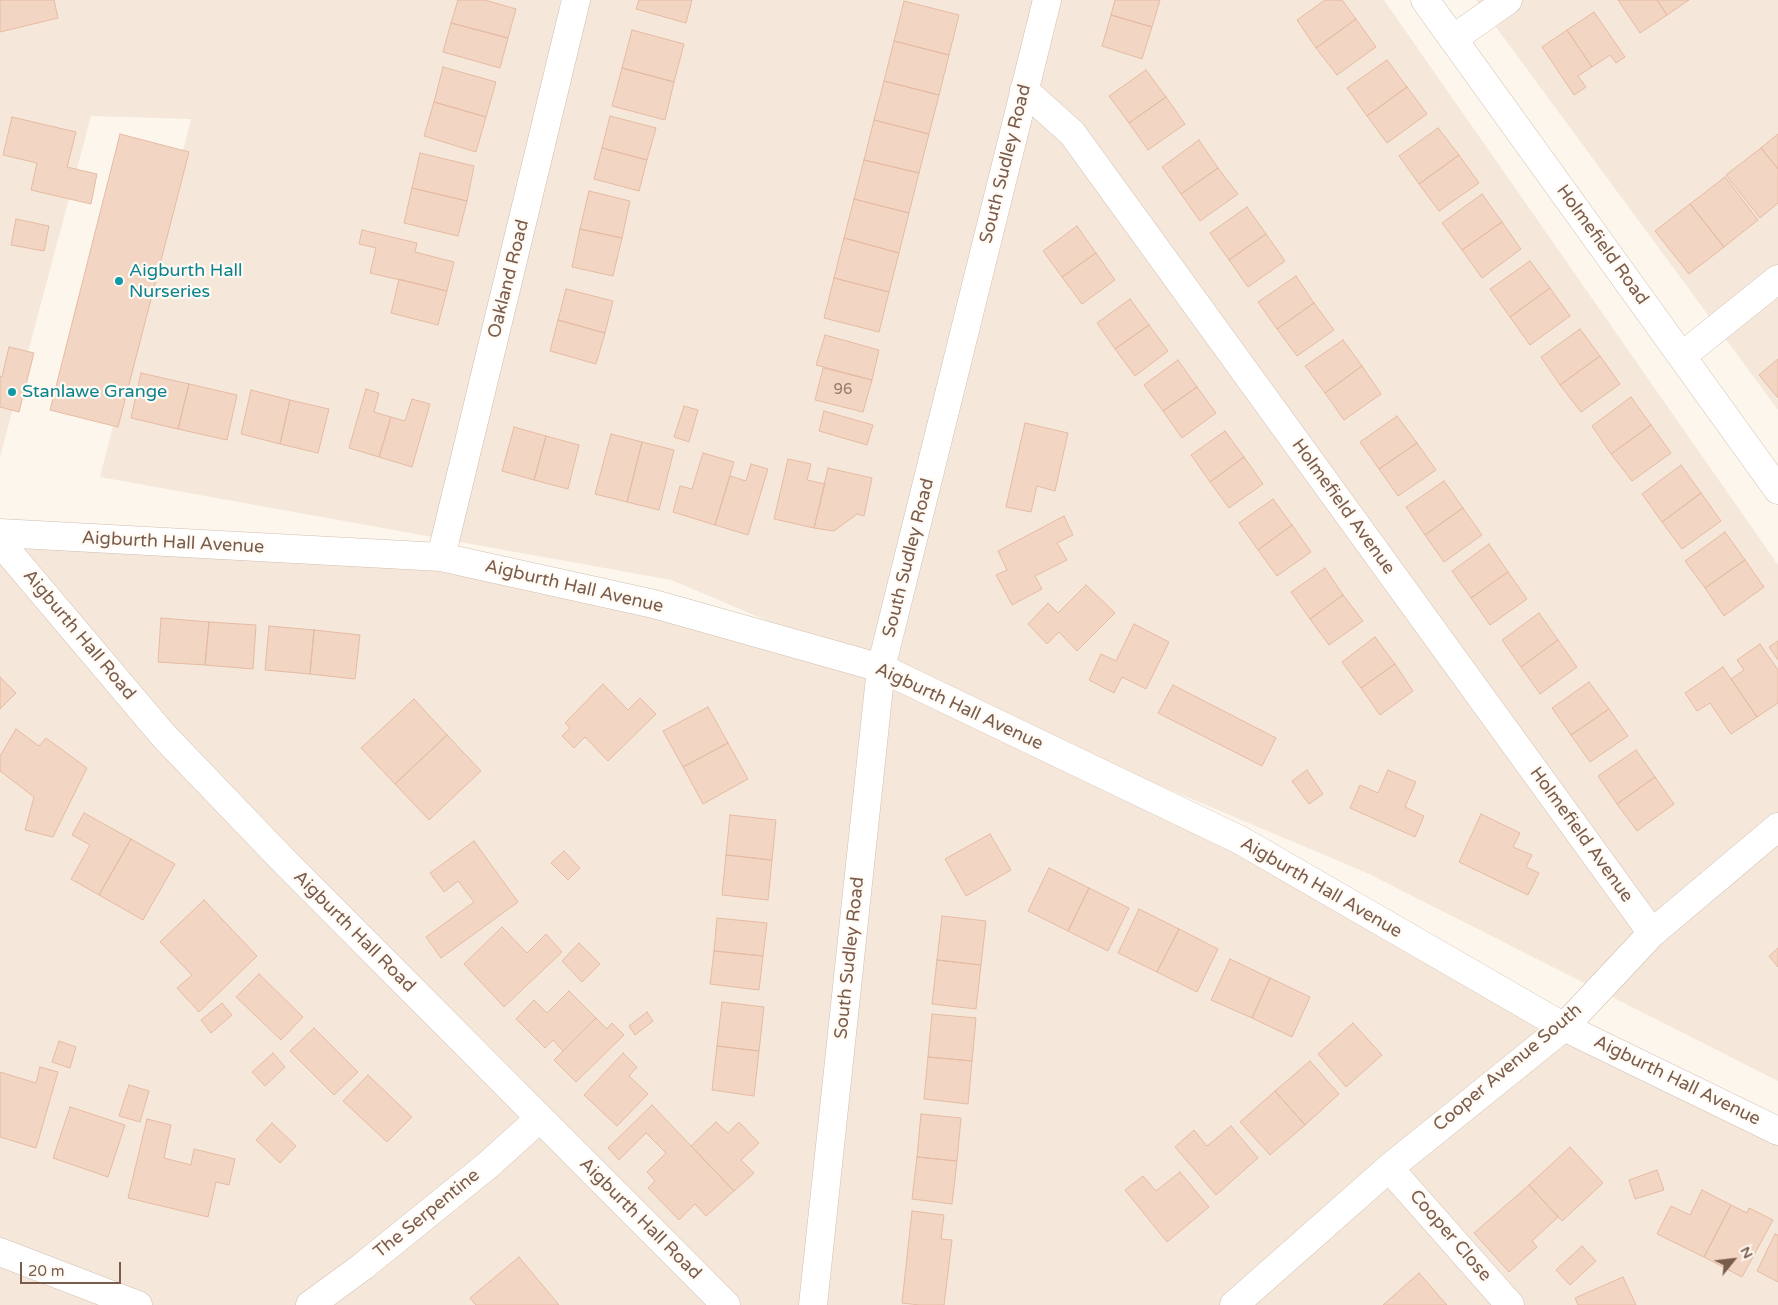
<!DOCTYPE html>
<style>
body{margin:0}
#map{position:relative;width:1778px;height:1305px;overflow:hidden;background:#fdf6ec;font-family:"Varela Round",sans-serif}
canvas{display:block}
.north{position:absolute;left:1708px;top:1235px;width:50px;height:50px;-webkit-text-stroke:4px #fffaf3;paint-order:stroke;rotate:61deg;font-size:14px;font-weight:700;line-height:20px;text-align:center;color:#7a5c4d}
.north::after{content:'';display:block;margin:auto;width:18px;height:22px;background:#7a5c4d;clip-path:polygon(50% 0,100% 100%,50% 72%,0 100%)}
.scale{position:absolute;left:20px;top:1262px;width:101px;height:22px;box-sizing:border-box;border:2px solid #7a5c4d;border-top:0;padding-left:6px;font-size:15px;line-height:18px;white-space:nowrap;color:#7a5c4d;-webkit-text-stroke:4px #fffaf3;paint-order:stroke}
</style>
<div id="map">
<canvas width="1778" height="1305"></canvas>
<div class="north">N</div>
<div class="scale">20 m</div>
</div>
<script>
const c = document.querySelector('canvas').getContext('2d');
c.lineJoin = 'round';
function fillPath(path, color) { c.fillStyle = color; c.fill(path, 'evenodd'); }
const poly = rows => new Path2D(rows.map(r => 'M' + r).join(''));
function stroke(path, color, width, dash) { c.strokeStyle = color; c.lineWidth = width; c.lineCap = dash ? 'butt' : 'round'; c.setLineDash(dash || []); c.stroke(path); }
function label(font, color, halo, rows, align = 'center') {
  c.font = font + ' "Varela Round",sans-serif'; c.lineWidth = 4.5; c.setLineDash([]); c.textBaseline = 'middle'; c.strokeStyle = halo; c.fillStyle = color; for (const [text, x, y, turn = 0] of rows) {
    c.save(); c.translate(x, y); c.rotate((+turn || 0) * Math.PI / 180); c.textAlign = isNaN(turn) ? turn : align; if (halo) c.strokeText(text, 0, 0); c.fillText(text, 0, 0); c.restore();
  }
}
const residential = poly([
 [0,0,1384,0,1778,565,1778,1081,1367,873,891,672,1778,1131,1778,1305,0,1305,0,533,441,557,877,667,671,580,100,477,191,119,91,116,0,457],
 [1476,0,1778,0,1778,410]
]);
const building = poly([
 [0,0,54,0,58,18,0,32,0,0],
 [458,0,485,0,516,9,508,38,451,23,458,0],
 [639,0,692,0,686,23,636,9,639,0],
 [1115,0,1160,0,1152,27,1111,15,1115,0],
 [1325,0,1342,0,1356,19,1316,48,1297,20,1325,0],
 [1618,0,1657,0,1667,15,1640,33,1618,0],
 [1657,0,1689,0,1667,15,1657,0],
 [904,1,959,15,949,55,894,41,904,1],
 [1594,12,1625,57,1616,63,1610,55,1592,67,1567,30,1594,12],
 [1111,15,1152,27,1142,59,1102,46,1111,15],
 [1356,19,1376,47,1337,75,1316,48,1356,19],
 [451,23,508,38,500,68,443,52,451,23],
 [632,30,684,44,674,82,622,68,632,30],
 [1567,30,1592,67,1578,76,1586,87,1574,95,1542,47,1567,30],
 [894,41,949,55,939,95,884,81,894,41],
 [1387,60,1407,87,1367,116,1347,88,1387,60],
 [443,67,496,82,486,117,434,102,443,67],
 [622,68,674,82,665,120,612,106,622,68],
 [1146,70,1166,97,1129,123,1109,96,1146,70],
 [884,81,939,95,929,134,874,120,884,81],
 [1407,87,1427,114,1387,143,1367,116,1407,87],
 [1166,97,1185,124,1148,150,1129,123,1166,97],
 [434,102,486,117,476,152,424,136,434,102],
 [610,116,656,128,647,160,602,148,610,116],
 [12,117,76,132,67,167,97,174,91,204,31,190,37,163,3,155,12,117],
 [874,120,929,134,919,173,864,160,874,120],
 [1438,128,1459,155,1419,184,1399,156,1438,128],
 [120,134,189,152,118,427,50,410,120,134],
 [1778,134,1778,169,1761,148,1778,134],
 [1199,140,1218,168,1181,194,1162,167,1199,140],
 [602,148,647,160,639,191,594,179,602,148],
 [1761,148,1778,169,1778,203,1760,218,1726,175,1761,148],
 [420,153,474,166,467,201,412,188,420,153],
 [1459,155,1479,183,1439,211,1419,184,1459,155],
 [864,160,919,173,909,213,854,199,864,160],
 [1218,168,1238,194,1200,221,1181,194,1218,168],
 [1725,177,1758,220,1724,247,1690,204,1725,177],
 [412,188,467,201,458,236,404,223,412,188],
 [589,191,630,201,622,238,580,229,589,191],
 [1482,194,1502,222,1462,250,1442,223,1482,194],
 [854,199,909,213,899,253,844,238,854,199],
 [1690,204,1724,247,1689,274,1655,231,1690,204],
 [1247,207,1266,234,1229,260,1210,233,1247,207],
 [16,219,49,226,44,251,11,245,16,219],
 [1502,222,1521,249,1482,278,1462,250,1502,222],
 [1077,226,1096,253,1062,277,1043,251,1077,226],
 [580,229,622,238,613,276,572,267,580,229],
 [362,230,417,243,415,252,454,262,447,291,370,273,376,248,359,244,362,230],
 [1266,234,1285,261,1248,287,1229,260,1266,234],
 [844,238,899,253,889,292,834,278,844,238],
 [1096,253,1115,280,1082,304,1062,277,1096,253],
 [1530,261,1550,288,1510,317,1490,289,1530,261],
 [1296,276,1314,303,1277,329,1258,302,1296,276],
 [834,278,889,292,879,332,824,318,834,278],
 [399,279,447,291,438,325,391,313,399,279],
 [1550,288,1570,316,1530,345,1510,317,1550,288],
 [566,289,613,301,605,333,558,320,566,289],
 [1130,299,1149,325,1115,349,1097,323,1130,299],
 [1314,303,1334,330,1297,356,1277,329,1314,303],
 [558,320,605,333,596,364,550,351,558,320],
 [1149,325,1168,351,1135,376,1115,349,1149,325],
 [1580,329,1600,356,1560,385,1541,357,1580,329],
 [825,335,879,350,872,380,816,365,825,335],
 [1343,340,1362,366,1325,393,1305,366,1343,340],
 [9,347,34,353,19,412,0,407,0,376,2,377,9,347],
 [1600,356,1620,384,1581,412,1560,385,1600,356],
 [1778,359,1778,398,1759,375,1778,359],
 [1178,360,1197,387,1163,411,1144,385,1178,360],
 [1362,366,1381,394,1344,420,1325,393,1362,366],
 [823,368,872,380,863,412,815,400,823,368],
 [141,373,189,384,178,429,131,418,141,373],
 [189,384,237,395,227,440,178,429,189,384],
 [1197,387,1216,413,1182,438,1163,411,1197,387],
 [366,389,379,393,374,412,391,417,379,457,349,448,366,389],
 [251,390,290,400,280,444,241,434,251,390],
 [1631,397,1651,425,1611,454,1592,426,1631,397],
 [412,399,430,404,412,467,379,457,391,417,405,421,412,399],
 [290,400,329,409,318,453,280,444,290,400],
 [684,406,698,410,689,442,674,437,684,406],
 [824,411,873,425,867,445,819,431,824,411],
 [1397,416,1417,443,1379,469,1360,442,1397,416],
 [1025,423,1068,433,1055,491,1037,486,1031,512,1006,507,1025,423],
 [1651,425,1671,453,1632,481,1611,454,1651,425],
 [514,427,546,436,534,480,502,471,514,427],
 [1225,431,1244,457,1210,482,1191,455,1225,431],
 [611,434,642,442,627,502,595,494,611,434],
 [546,436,579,445,568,489,534,480,546,436],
 [642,442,674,450,659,510,627,502,642,442],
 [1417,443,1436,470,1398,496,1379,469,1417,443],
 [703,453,734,462,715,525,673,512,680,486,692,489,703,453],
 [1244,457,1263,484,1229,508,1210,482,1244,457],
 [788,459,811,464,807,480,825,484,814,528,774,519,788,459],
 [751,464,768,469,748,535,715,525,730,476,746,481,751,464],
 [1681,465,1701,493,1662,522,1642,494,1681,465],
 [828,468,872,478,864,516,857,514,834,531,814,528,828,468],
 [1444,481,1463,508,1425,535,1406,507,1444,481],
 [1701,493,1721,521,1682,549,1662,522,1701,493],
 [1273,499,1292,525,1258,550,1239,523,1273,499],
 [1463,508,1482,535,1444,562,1425,535,1463,508],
 [1064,516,1073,535,1057,543,1067,560,1035,576,1042,589,1012,605,996,575,1007,570,998,551,1064,516],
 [1292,525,1311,552,1277,576,1258,550,1292,525],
 [1725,532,1745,560,1705,588,1685,561,1725,532],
 [1489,544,1508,572,1471,598,1452,571,1489,544],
 [1745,560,1764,587,1724,616,1705,588,1745,560],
 [1325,568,1343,595,1310,619,1291,592,1325,568],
 [1508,572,1527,599,1490,625,1471,598,1508,572],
 [1086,585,1115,613,1077,651,1059,632,1047,644,1028,624,1048,603,1058,613,1086,585],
 [1343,595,1363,621,1329,645,1310,619,1343,595],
 [1539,613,1558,640,1521,667,1502,640,1539,613],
 [161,618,209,622,205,665,158,662,161,618],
 [209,622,256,625,253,669,205,665,209,622],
 [1134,624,1169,642,1146,689,1122,677,1114,693,1089,680,1101,654,1116,661,1134,624],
 [269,626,314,630,310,674,265,670,269,626],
 [314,630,360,635,355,679,310,674,314,630],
 [1375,637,1395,664,1361,688,1342,662,1375,637],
 [1558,640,1577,667,1540,694,1521,667,1558,640],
 [1778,641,1778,660,1769,647,1778,641],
 [1760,644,1778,670,1778,703,1757,717,1731,679,1744,670,1737,660,1760,644],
 [1395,664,1413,691,1380,715,1361,688,1395,664],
 [1723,667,1757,717,1731,734,1710,703,1697,711,1685,693,1723,667],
 [0,677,16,693,0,709,0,677],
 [1589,682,1609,709,1571,735,1552,708,1589,682],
 [603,684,628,710,640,698,656,714,608,761,585,737,574,748,562,736,570,728,565,723,603,684],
 [1173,685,1276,738,1262,766,1158,713,1173,685],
 [414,699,447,735,395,784,361,748,414,699],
 [708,707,728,743,683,767,663,731,708,707],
 [1609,709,1628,736,1590,762,1571,735,1609,709],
 [16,729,39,746,46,738,87,768,53,837,25,830,34,797,0,771,0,756,16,729],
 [447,735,481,771,429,820,395,784,447,735],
 [728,743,748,779,703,804,683,767,728,743],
 [1636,750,1655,777,1617,804,1598,776,1636,750],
 [1307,770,1323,794,1309,804,1292,781,1307,770],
 [1388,770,1416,782,1405,807,1424,816,1415,837,1350,808,1360,785,1378,793,1388,770],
 [1655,777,1674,804,1637,831,1617,804,1655,777],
 [84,813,131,839,99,895,71,879,90,845,72,835,84,813],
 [1481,814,1520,833,1513,847,1532,855,1526,867,1539,873,1528,895,1459,862,1481,814],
 [730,815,776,820,772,860,726,855,730,815],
 [990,834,1011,870,966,896,945,859,990,834],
 [131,839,175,864,143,920,99,895,131,839],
 [474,841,518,902,441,958,426,937,474,902,458,881,444,892,430,873,474,841],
 [564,851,580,868,568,880,551,863,564,851],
 [726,855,772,860,768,900,722,895,726,855],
 [1049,868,1089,888,1068,931,1028,911,1049,868],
 [1089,888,1129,908,1108,951,1068,931,1089,888],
 [204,900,257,956,199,1012,177,988,192,975,160,942,204,900],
 [1139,909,1179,929,1157,972,1118,953,1139,909],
 [942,916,986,921,981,965,937,960,942,916],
 [717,918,767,923,763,956,714,951,717,918],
 [502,927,527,953,546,934,562,952,504,1007,464,964,502,927],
 [1179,929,1218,949,1197,992,1157,972,1179,929],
 [579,943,600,964,582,982,562,961,579,943],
 [1778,948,1778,967,1769,956,1778,948],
 [714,951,763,956,759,990,710,984,714,951],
 [1230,959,1270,978,1252,1018,1211,1000,1230,959],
 [937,960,981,965,976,1009,932,1004,937,960],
 [259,974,303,1017,281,1040,236,997,259,974],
 [1270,978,1310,997,1292,1037,1252,1018,1270,978],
 [569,991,596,1018,563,1051,553,1040,545,1048,516,1019,534,1000,547,1013,569,991],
 [722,1002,764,1007,759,1051,717,1046,722,1002],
 [222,1003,232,1015,211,1033,201,1020,222,1003],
 [647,1012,653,1021,635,1035,629,1026,647,1012],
 [932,1014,976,1018,972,1061,928,1057,932,1014],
 [596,1018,607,1029,612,1023,624,1035,576,1082,554,1060,596,1018],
 [1353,1023,1382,1055,1346,1087,1318,1054,1353,1023],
 [314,1028,358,1072,334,1095,290,1051,314,1028],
 [59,1041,76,1047,70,1068,52,1062,59,1041],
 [717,1046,759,1051,754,1096,712,1090,717,1046],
 [273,1053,285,1067,265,1086,252,1072,273,1053],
 [623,1053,637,1067,629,1076,648,1094,617,1126,584,1095,623,1053],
 [928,1057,972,1061,968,1104,924,1099,928,1057],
 [1310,1061,1339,1094,1305,1125,1275,1091,1310,1061],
 [40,1067,58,1072,36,1148,0,1137,0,1072,36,1083,40,1067],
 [368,1075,412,1117,387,1142,343,1101,368,1075],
 [129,1085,149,1091,140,1122,119,1116,129,1085],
 [1275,1091,1305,1125,1270,1155,1240,1122,1275,1091],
 [652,1105,734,1191,706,1216,695,1204,679,1220,648,1188,655,1181,647,1172,666,1153,646,1133,619,1160,608,1148,652,1105],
 [70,1107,125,1125,108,1177,53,1158,70,1107],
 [921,1114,961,1118,957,1161,917,1157,921,1114],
 [147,1119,171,1125,164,1158,191,1165,194,1149,235,1159,229,1185,216,1182,208,1217,128,1198,147,1119],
 [716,1122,728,1133,739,1122,759,1143,741,1160,754,1173,734,1191,691,1146,716,1122],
 [272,1123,296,1146,280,1163,256,1140,272,1123],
 [1231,1126,1258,1158,1216,1195,1175,1147,1194,1130,1207,1146,1231,1126],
 [1570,1147,1603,1183,1562,1221,1529,1185,1570,1147],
 [917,1157,957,1161,952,1204,912,1199,917,1157],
 [1657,1170,1664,1190,1635,1199,1629,1180,1657,1170],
 [1180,1172,1209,1207,1167,1242,1125,1190,1143,1176,1156,1191,1180,1172],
 [1529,1185,1558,1217,1532,1241,1537,1247,1509,1272,1474,1233,1529,1185],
 [1702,1190,1731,1205,1704,1257,1657,1234,1671,1206,1690,1215,1702,1190],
 [1731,1205,1747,1213,1749,1208,1773,1220,1742,1277,1704,1257,1731,1205],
 [912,1211,944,1215,941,1239,952,1240,944,1305,920,1305,902,1303,912,1211],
 [1775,1234,1778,1235,1778,1282,1757,1271,1775,1234],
 [1582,1246,1596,1261,1570,1285,1556,1270,1582,1246],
 [519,1257,559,1305,476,1305,470,1298,519,1257],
 [1419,1273,1447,1305,1383,1305,1419,1273],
 [1623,1277,1636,1305,1578,1305,1575,1298,1623,1277]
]);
const street = poly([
 [1425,0,1778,490],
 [1453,39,1508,0],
 [1024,90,1072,133,1652,933],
 [1682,356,1778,279],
 [0,533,441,557,654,604,881,668,1240,840,1564,1027,1778,1131],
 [0,542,163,735,284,861,726,1305],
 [441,557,576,0],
 [1389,1168,1510,1305],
 [0,1252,138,1305],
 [310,1305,362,1267,488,1165,540,1118],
 [813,1305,881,668,1047,0],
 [1234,1305,1389,1168,1564,1027,1652,933,1778,827]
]);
const markers = [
 [119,281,5,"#0f9aa8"],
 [12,392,5,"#0f9aa8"]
];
const numberNames = [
 ["96",843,390]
];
const streetNames = [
 ["South Sudley Road",1006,164,-76],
 ["Holmefield Road",1602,245,54],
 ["Oakland Road",509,279,-76],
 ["Holmefield Avenue",1343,507,54],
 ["Aigburth Hall Avenue",173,543,3],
 ["South Sudley Road",909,558,-76],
 ["Aigburth Hall Avenue",574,587,13],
 ["Aigburth Hall Road",79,635,50],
 ["Aigburth Hall Avenue",959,707,25],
 ["Holmefield Avenue",1581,835,54],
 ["Aigburth Hall Avenue",1321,888,30],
 ["Aigburth Hall Road",354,932,45],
 ["South Sudley Road",850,958,-84],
 ["Cooper Avenue South",1508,1068,-40],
 ["Aigburth Hall Avenue",1677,1081,26],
 ["The Serpentine",427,1214,-39],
 ["Aigburth Hall Road",640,1219,45],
 ["Cooper Close",1450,1236,49]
];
const cultureNames = [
 ["Aigburth Hall",129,271],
 ["Nurseries",129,292],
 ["Stanlawe Grange",22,392]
];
fillPath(residential, '#f5e8da');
fillPath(building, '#f3d5c3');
stroke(building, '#e6bba3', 1);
stroke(street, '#d1beb0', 29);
stroke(street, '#fff', 28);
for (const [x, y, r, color] of markers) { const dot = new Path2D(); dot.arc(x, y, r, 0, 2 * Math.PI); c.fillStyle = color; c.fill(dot); stroke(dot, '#fffaf3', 2); }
label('15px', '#987a6a', null, numberNames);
label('18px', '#7a5c4d', '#fffaf3', streetNames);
label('18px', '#0d838f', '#fffaf3', cultureNames, 'left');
</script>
